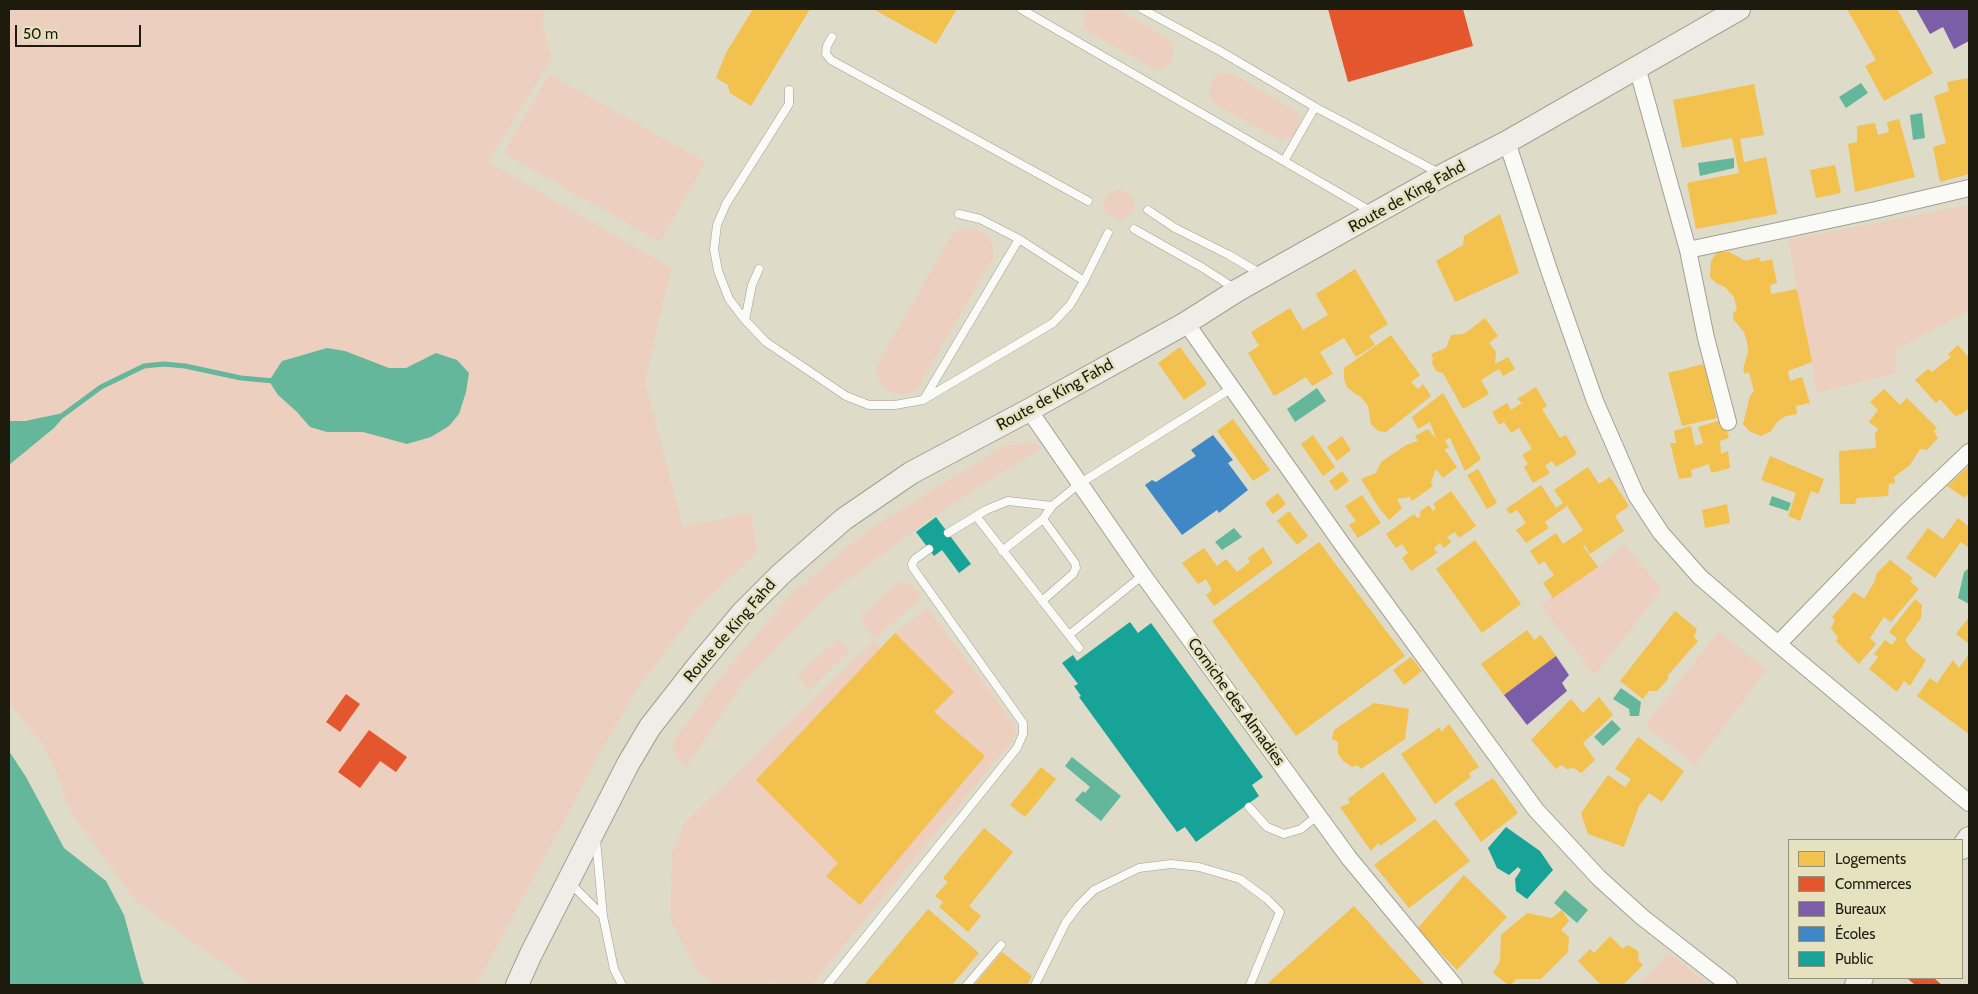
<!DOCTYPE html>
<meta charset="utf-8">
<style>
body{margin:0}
#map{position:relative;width:1978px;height:994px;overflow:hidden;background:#dedbc8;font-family:Cabin,sans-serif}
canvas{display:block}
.frame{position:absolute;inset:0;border:10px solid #1c1b0e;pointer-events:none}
.legend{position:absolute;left:1788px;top:839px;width:175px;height:140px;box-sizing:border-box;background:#e6e2c0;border:1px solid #959279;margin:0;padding:6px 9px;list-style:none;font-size:15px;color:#1c1b0e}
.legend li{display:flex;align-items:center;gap:10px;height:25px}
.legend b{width:25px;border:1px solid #959279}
.scale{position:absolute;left:15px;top:25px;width:126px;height:22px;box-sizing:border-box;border:2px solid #1c1b0e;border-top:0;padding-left:6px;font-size:15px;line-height:18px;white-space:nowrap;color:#1c1b0e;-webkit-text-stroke:4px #e6e2c0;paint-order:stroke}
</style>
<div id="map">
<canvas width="1978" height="994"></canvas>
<div class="frame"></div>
<ul class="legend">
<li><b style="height:14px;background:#f2c14e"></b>Logements</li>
<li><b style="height:14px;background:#e4572e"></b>Commerces</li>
<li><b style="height:14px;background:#7b5ea7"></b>Bureaux</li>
<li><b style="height:14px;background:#3f88c5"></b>Écoles</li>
<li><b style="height:14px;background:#17a398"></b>Public</li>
</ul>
<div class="scale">50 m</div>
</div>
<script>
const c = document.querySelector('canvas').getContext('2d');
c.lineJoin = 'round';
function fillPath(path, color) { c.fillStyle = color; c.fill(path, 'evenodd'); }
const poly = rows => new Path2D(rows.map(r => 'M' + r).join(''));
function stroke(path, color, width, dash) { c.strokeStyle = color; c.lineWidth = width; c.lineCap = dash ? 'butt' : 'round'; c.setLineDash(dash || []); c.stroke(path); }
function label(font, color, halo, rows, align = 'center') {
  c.font = font + ' Cabin,sans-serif'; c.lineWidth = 5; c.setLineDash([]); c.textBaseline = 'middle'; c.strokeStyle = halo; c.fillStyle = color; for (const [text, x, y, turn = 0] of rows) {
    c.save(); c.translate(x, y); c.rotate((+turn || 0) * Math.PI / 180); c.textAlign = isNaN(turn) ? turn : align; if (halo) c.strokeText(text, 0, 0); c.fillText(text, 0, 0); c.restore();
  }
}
const green = poly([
 [9,9,546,9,542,25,552,58,488,162,671,268,645,382,683,527,751,513,757,552,702,603,635,692,606,742,476,985,253,985,136,901,70,812,57,773,42,743,9,703,9,465,54,428,67,413,25,421,9,421],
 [327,348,368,360,389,368,406,368,436,353,449,426,431,437,407,444,363,432,327,432,310,427,297,412,278,395,282,361],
 [1087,9,1117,9,1171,41,1174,48,1172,61,1162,69,1155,69,1092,34,1087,30,1084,24,1084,17],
 [1222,73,1235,75,1297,112,1300,118,1298,131,1293,137,1280,140,1217,105,1209,95,1209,88,1216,77],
 [549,74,705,162,660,242,504,153],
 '1104 205a15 15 0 1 1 30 0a15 15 0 1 1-30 0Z',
 [1969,205,1969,311,1895,350,1897,373,1817,393,1788,240],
 [972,228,981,231,988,237,993,246,994,256,917,389,908,394,898,394,889,392,882,385,877,377,876,367,953,233,962,229],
 [1029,443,1042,447,935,515,828,595,747,678,686,767,675,756,672,744,719,679,792,593,870,529,1004,446],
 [1624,544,1662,589,1595,675,1540,605,1598,567],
 [900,581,904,586,909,582,922,597,874,639,863,625,865,623,860,617],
 [927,608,1013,722,1016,732,1014,738,811,985,782,985,774,979,767,985,715,985,697,970,670,919,672,854,684,824,874,641,881,648,895,633],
 [1719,631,1766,670,1695,765,1645,725],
 [837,639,849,652,809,690,797,676],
 [1669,953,1709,985,1638,985]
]);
const water = poly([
 [1861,83,1868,93,1846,108,1839,97],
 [1922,113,1925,138,1913,140,1910,115],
 [1734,158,1734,168,1700,176,1698,163],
 [327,348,345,351,389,368,406,368,436,353,457,360,469,373,466,392,459,414,449,426,431,437,407,444,363,432,327,432,310,427,297,412,278,395,269,381,282,361],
 [1317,388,1326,401,1295,422,1287,409],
 [68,412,54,428,9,465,9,421,25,421],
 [1772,496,1791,503,1788,511,1769,505],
 [1234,528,1242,537,1222,550,1215,542],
 [1969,568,1969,604,1958,598,1964,572],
 [1621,688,1641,702,1639,716,1630,716,1629,709,1613,699],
 [1612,720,1621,729,1603,746,1594,737],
 [9,751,26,777,64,848,106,881,124,915,142,981,145,985,9,985],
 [1072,757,1121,796,1101,821,1075,800,1083,791,1085,793,1090,787,1065,766],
 [1565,890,1588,910,1577,923,1554,903]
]);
const homes = poly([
 [753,9,810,9,751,106,730,93,728,85,716,78,726,53],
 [873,9,957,9,936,44],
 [1847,9,1897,9,1933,73,1884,101,1865,66,1876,60],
 [1969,78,1969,174,1940,182,1933,147,1946,143,1934,96,1949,91,1947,82],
 [1754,84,1764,135,1740,139,1744,162,1766,157,1777,214,1696,229,1687,183,1739,173,1732,138,1682,148,1673,100],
 [1899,119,1915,177,1855,192,1848,144,1857,142,1857,126,1875,123,1878,135,1889,132,1887,122],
 [1835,165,1841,193,1816,198,1810,170],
 [1500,214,1519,273,1455,302,1436,261,1463,245,1464,236],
 [1717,252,1729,252,1746,261,1759,257,1761,262,1772,259,1777,283,1770,285,1771,294,1797,289,1812,362,1788,371,1790,381,1802,377,1810,403,1796,406,1797,414,1786,416,1778,421,1771,431,1761,436,1749,431,1743,424,1750,396,1754,391,1749,372,1745,374,1743,369,1748,352,1747,342,1744,332,1733,319,1733,313,1737,310,1734,297,1725,287,1716,283,1710,277,1711,261],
 [1355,269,1388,324,1369,336,1375,345,1356,357,1344,338,1320,352,1333,374,1312,386,1306,377,1274,396,1248,353,1259,346,1251,332,1290,308,1303,330,1328,315,1316,294],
 [1485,318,1498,336,1489,343,1496,352,1495,364,1508,357,1515,369,1503,376,1499,369,1481,380,1489,394,1463,409,1443,373,1436,371,1432,363,1433,359,1431,354,1446,348,1451,335,1464,334],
 [1391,335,1420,375,1411,382,1418,389,1423,384,1431,396,1386,432,1378,431,1371,424,1368,406,1361,397,1354,393,1347,387,1344,379,1344,368],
 [1958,345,1969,358,1969,408,1962,414,1955,416,1940,399,1936,403,1915,380,1928,369,1932,372,1951,357,1948,354],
 [1180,347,1207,384,1184,400,1158,363],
 [1704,364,1717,418,1682,426,1668,373],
 [1536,387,1547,406,1542,409,1560,438,1566,435,1577,454,1556,467,1552,461,1545,466,1550,473,1533,483,1524,467,1528,464,1522,455,1532,449,1519,428,1511,433,1504,422,1499,425,1492,412,1507,403,1511,410,1522,403,1517,399],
 [1884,389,1900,405,1907,398,1937,428,1934,431,1938,438,1927,450,1920,449,1910,465,1894,477,1895,483,1889,484,1888,496,1857,498,1855,504,1840,504,1839,451,1876,448,1875,434,1878,429,1869,422,1878,410,1870,402],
 [1443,393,1481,459,1465,471,1450,438,1445,440,1449,448,1444,449,1457,467,1443,478,1436,469,1431,482,1433,486,1412,501,1410,497,1397,499,1402,508,1389,520,1379,508,1361,479,1376,473,1381,462,1406,445,1418,441,1415,436,1428,429,1436,439,1430,422,1418,429,1412,417],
 [1233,419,1270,470,1253,481,1217,431],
 [1724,419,1729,438,1720,441,1721,454,1728,451,1730,468,1711,473,1709,464,1691,470,1692,477,1679,479,1670,443,1676,443,1674,431,1691,426,1695,446,1703,443,1698,427],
 [1313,435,1335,467,1323,476,1301,444],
 [1342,436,1351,450,1337,461,1327,447],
 [1770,456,1824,479,1818,494,1811,491,1800,521,1788,516,1796,493,1761,480],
 [1969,466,1969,493,1965,498,1947,486],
 [1588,467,1599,484,1610,477,1629,506,1615,516,1624,531,1590,554,1585,545,1583,546,1598,567,1553,598,1543,583,1554,575,1544,561,1539,565,1530,551,1556,533,1563,544,1583,530,1567,506,1545,522,1549,528,1526,543,1516,530,1526,523,1517,510,1510,514,1506,509,1541,485,1556,508,1563,503,1554,490],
 [1478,469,1497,503,1487,509,1467,475],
 [1342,471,1349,481,1336,491,1329,481],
 [1451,491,1476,526,1459,538,1455,532,1447,537,1451,542,1444,548,1440,543,1434,548,1437,553,1411,571,1402,558,1408,553,1402,544,1396,548,1386,534,1414,514,1417,518,1421,516,1419,512,1429,505,1433,511,1436,508,1433,504],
 [1278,493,1286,504,1273,514,1265,503],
 [1362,495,1381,523,1358,538,1349,525,1356,521,1345,506],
 [1727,504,1730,523,1705,528,1702,510],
 [1289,511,1308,536,1297,545,1277,521],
 [1958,518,1969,527,1969,548,1961,542,1935,578,1906,558,1928,528,1943,539],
 [1475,540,1521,604,1482,633,1436,569],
 [1319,542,1405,656,1296,736,1212,621],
 [1263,547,1273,563,1214,606,1206,595,1212,590,1206,579,1198,584,1182,563,1204,548,1217,566,1226,559,1237,572,1250,562,1248,558],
 [1890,560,1913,578,1910,581,1919,589,1891,622,1884,617,1870,638,1876,644,1859,664,1836,641,1838,638,1831,628,1835,620,1832,617,1854,592,1864,599,1875,581,1876,574],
 [1915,599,1922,605,1921,618,1905,640,1912,649,1926,660,1910,686,1904,681,1897,692,1869,669,1878,657,1874,654,1885,640,1892,645,1897,638,1889,632],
 [1675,611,1697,629,1694,637,1698,641,1668,675,1668,679,1657,691,1649,691,1643,699,1620,681],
 [1969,617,1969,644,1956,634],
 [1527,630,1534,640,1541,635,1556,656,1504,695,1481,664],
 [895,633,954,692,934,712,985,756,860,905,826,876,838,863,756,780],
 [1969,654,1969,734,1917,696,1930,678,1937,683,1953,660,1959,668],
 [1411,657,1422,671,1404,685,1393,670],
 [1599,697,1613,715,1583,743,1595,760,1581,773,1574,768,1567,769,1561,765,1556,769,1531,740,1571,699,1583,713],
 [1374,703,1409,709,1405,739,1361,769,1357,765,1352,767,1343,761,1338,754,1338,742,1332,739,1334,730],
 [1449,724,1479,767,1469,773,1471,777,1435,804,1401,754,1440,727,1441,732],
 [1638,737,1684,771,1662,802,1649,793,1639,806,1624,847,1588,834,1581,813,1608,775,1625,787,1631,779,1615,769],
 [1041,767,1056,779,1025,817,1010,805],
 [1383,772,1417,820,1380,846,1378,843,1371,851,1340,807,1350,803,1348,799],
 [1493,778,1518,813,1481,842,1454,803],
 [1435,819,1470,861,1409,908,1374,865],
 [984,828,1013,852,969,906,981,916,968,932,939,907,943,902,935,896,948,882,943,878],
 [1464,875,1507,917,1457,970,1417,929],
 [1354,906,1425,985,1269,985,1268,983],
 [928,909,979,953,952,985,864,985],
 [1562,910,1569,921,1561,930,1569,937,1568,952,1541,979,1516,979,1511,985,1508,985,1493,973,1500,961,1501,935,1527,913,1552,918],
 [1610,936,1623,949,1627,945,1637,950,1639,954,1638,960,1643,965,1623,985,1601,985,1578,961,1590,949,1594,953],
 [1002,952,1032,976,1027,985,974,985]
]);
const shops = poly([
 [1328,9,1463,9,1473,46,1348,82],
 [346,694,360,704,340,732,326,722],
 [369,730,407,757,396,772,380,761,360,788,338,772],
 [1907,978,1934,978,1942,985,1915,985]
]);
const offices = poly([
 [1916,9,1969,9,1969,41,1954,49,1943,27,1930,34],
 [1556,656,1569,675,1562,683,1567,691,1527,725,1504,695]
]);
const schools = poly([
 [1213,435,1233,460,1228,463,1248,490,1219,513,1217,510,1182,535,1145,485,1152,480,1156,482,1196,456,1191,450]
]);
const public = poly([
 [936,517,971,564,959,573,942,550,934,556,916,532],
 [1130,622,1138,633,1151,623,1263,777,1252,785,1259,796,1196,842,1185,827,1177,832,1079,697,1081,696,1074,686,1078,684,1062,663,1073,655,1077,661],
 [1506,827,1540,851,1553,870,1527,899,1516,891,1515,879,1521,870,1518,867,1509,875,1497,868,1488,848]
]);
const stream = poly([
 [63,415,101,387,144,366,164,364,185,366,241,378,274,381]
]);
const lane = poly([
 [1021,9,1372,212],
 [1142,9,1220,51,1315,107,1439,173],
 [832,37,827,46,826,54,831,60,1088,201],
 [1284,161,1315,107],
 [1148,210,1175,228,1229,255,1261,274],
 [959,214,980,219,1019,239,1084,281],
 [1134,229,1203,268,1234,288],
 [759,269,752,285,745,320,766,342,846,396,869,405,895,405,923,400,1053,323,1070,305,1084,281,1108,233],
 [745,320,729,299,718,271,714,249,717,225,726,204,789,104,789,90],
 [924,399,1019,239],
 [976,516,1079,648],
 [948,533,986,510,1008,501,1052,506,1079,484,1232,388],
 [1002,551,1043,519,1052,506],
 [1042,601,1073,574,1076,568,1075,563,1043,519],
 [1069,635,1143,575],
 [1249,807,1267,827,1284,834,1301,829,1318,815],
 [596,840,603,916,614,969,622,985],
 [571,884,603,916],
 [827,985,1017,748,1023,734,1023,723,913,568,912,564,915,559,929,549],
 [967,985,1001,945],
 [1035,985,1066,922,1079,905,1094,890,1139,868,1171,864,1199,867,1240,879,1267,899,1280,912,1250,985]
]);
const street = poly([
 [1637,67,1688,250,1706,338,1728,422],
 [1507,142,1549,270,1595,401,1636,495,1661,533,1700,577,1778,644,1969,803],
 [1688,250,1876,210,1969,188],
 [1186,323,1342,544,1536,810,1599,878,1642,917,1729,985],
 [1029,410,1143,575,1349,858,1454,985],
 [1778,644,1903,515,1969,452]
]);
const secondary = poly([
 [1962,848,1969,838],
 [517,985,531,954,628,764,650,727,697,667,742,613,781,574,844,519,911,473,1029,410,1186,323,1238,290,1443,175,1507,142,1739,9],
 [1856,985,1862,978]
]);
const streetNames = [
 ["Route de King Fahd",1407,197,-29],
 ["Route de King Fahd",1055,395,-29],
 ["Route de King Fahd",730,631,-49],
 ["Corniche des Almadies",1236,702,54]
];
fillPath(green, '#edcfbf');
fillPath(water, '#64b79a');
fillPath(homes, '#f2c14e');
fillPath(shops, '#e4572e');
fillPath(offices, '#7b5ea7');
fillPath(schools, '#3f88c5');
fillPath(public, '#17a398');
stroke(stream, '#64b79a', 5);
stroke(lane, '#a3a092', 9);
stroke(street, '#a3a092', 18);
stroke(secondary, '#a3a092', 24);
stroke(lane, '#fafaf7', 8);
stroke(street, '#fafaf7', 16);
stroke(secondary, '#efede7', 22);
label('16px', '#1c1b0e', '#e6e2c0', streetNames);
</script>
